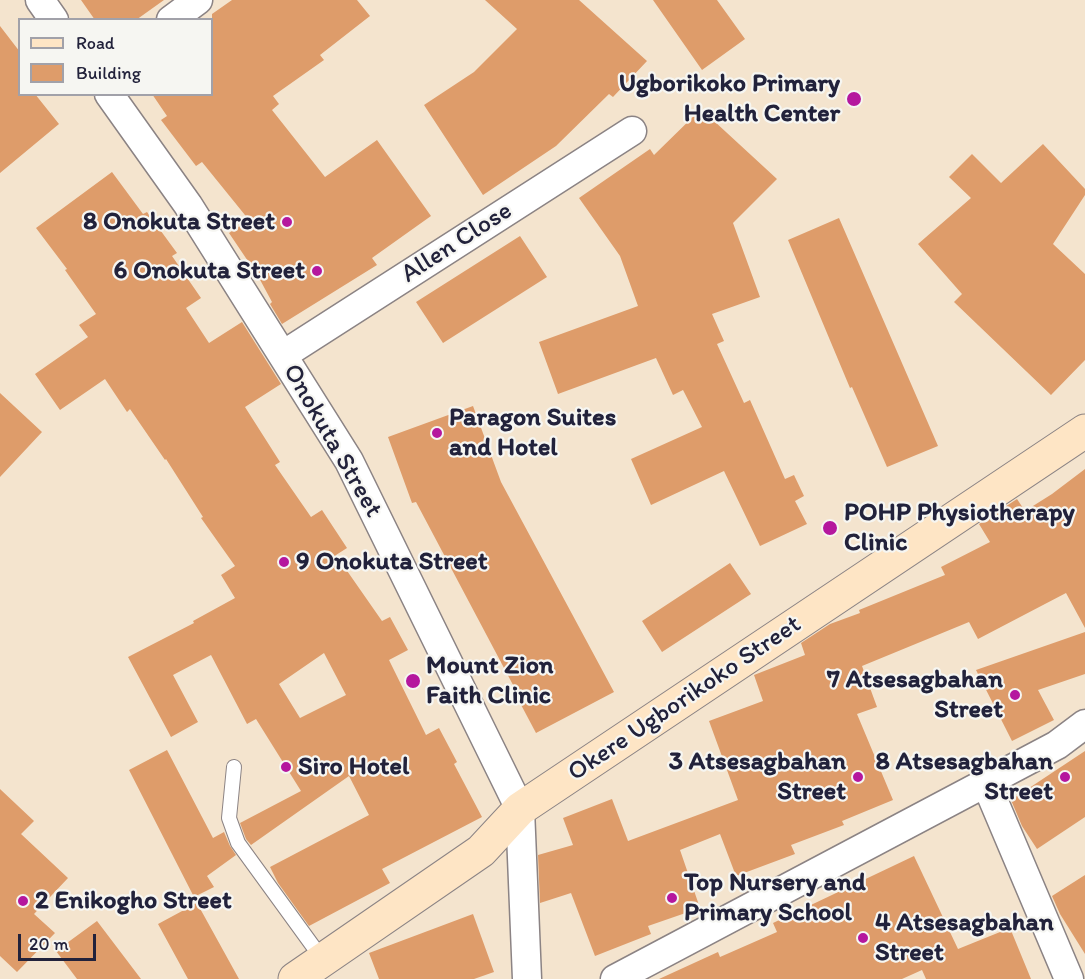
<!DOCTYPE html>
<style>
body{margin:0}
#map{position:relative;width:1085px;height:979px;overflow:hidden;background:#f4e4ce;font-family:Itim,sans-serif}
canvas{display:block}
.legend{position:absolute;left:18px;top:18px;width:195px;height:78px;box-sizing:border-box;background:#f6f6f2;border:2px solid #a1a1a9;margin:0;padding:8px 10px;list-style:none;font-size:18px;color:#22223b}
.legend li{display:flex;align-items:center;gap:12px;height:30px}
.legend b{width:30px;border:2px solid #a1a1a9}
.scale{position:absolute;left:18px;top:934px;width:78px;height:27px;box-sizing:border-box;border:3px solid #22223b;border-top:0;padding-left:8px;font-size:18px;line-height:21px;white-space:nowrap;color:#22223b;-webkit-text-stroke:4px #f6f6f2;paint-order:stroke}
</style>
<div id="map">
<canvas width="1085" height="979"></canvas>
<ul class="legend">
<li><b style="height:8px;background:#fee5c5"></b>Road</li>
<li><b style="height:16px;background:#de9c6a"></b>Building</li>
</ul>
<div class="scale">20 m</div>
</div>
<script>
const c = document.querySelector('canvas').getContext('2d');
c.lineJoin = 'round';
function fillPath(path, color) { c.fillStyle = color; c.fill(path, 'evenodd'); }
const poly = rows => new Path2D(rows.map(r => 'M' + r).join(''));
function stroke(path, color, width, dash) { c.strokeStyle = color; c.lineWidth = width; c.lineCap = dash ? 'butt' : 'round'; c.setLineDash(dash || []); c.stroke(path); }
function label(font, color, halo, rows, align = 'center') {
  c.font = font + ' Itim,sans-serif'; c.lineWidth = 4.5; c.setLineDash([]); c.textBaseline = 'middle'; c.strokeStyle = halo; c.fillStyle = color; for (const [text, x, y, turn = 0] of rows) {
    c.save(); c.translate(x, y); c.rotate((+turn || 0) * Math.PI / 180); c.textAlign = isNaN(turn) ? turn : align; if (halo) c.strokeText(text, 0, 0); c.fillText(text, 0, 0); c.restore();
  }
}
const building = poly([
 [81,0,164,0,136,20,95,20],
 [232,0,357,0,370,16,320,55,324,60,273,96,279,104,272,110,325,177,377,140,431,216,372,258,377,265,282,324,270,304,272,302,258,276,229,233,249,220,202,162,196,166,161,120,167,116,152,94,212,94,212,14],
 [485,0,579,0,647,61,613,97,609,94,556,146,483,195,424,105,474,72,517,29],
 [653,0,717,0,745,39,702,70],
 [0,26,20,52,20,94,35,94,59,124,0,173],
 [701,109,777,179,733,223,760,297,712,314,724,341,717,344,744,403,750,400,785,479,794,475,804,496,795,501,807,524,760,546,724,471,651,505,631,459,702,427,683,390,673,395,656,358,558,394,539,342,638,306,620,256,579,198,650,149,654,155],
 [1043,144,1085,189,1085,195,1053,244,1085,274,1085,360,1051,395,954,302,962,294,918,244,971,198,949,177,972,154,1001,183],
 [112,172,143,214,147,212,177,253,172,256,201,298,186,308,209,343,242,322,281,384,245,407,280,462,275,465,311,517,322,510,347,548,336,555,382,621,390,617,408,650,389,660,426,735,439,728,457,762,454,764,482,817,382,869,390,883,309,926,278,883,270,867,369,815,349,776,251,845,246,839,240,823,301,791,256,719,247,724,211,655,173,675,198,722,171,737,128,657,194,623,193,621,235,598,221,575,235,566,201,518,203,517,166,459,165,460,130,409,127,412,105,379,60,410,35,374,88,337,79,325,96,314,65,270,67,269,36,228],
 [324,653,346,695,300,718,279,684],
 [839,218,938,446,887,467,852,387,850,388,788,240],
 [520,236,547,277,443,343,416,302],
 [0,393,42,432,0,477],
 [473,406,501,482,614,692,536,733,519,701,521,700,416,502,412,503,388,437],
 [1085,469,1085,628,1066,593,978,639,969,622,862,666,877,707,857,714,893,800,842,821,844,825,791,845,795,854,736,876,720,834,680,850,700,908,648,926,651,934,595,956,571,893,540,903,538,855,573,845,563,818,612,799,628,841,738,800,709,721,763,701,754,675,805,655,801,643,830,624,860,613,859,610,945,575,941,567,990,542,979,524,1017,499,1025,511,1052,494],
 [730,563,751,594,662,652,642,621],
 [1085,632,1085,674,1038,690,1054,720,1012,741,976,670],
 [167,750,213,838,224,832,230,846,236,855,207,876,214,887,194,897,129,770],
 [1085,751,1085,817,1037,849,1022,826,1011,800],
 [0,789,34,821,21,834,68,878,34,914,55,933,17,972,0,956],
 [914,856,958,949,1010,928,1031,979,926,979,922,970,902,979,659,979,718,952,720,957,777,932,773,923],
 [1085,875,1085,954,1060,914,1052,896],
 [197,903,239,979,188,979,158,924],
 [473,914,494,972,474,979,379,979,369,953],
 [97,921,141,979,77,979,56,951]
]);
const lane = poly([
 [234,767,229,818,238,843,323,960]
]);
const street = poly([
 [40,0,54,20],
 [171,20,198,0],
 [109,94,188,205,349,461,520,809,527,979],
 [283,355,632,131],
 [986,783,1069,979],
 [615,979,1057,745,1085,724]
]);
const secondary = poly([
 [295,979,481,851,520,809,1085,431]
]);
const markers = [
 [854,99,8,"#b5179e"],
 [287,222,6,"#b5179e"],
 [317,271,6,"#b5179e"],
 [437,433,6,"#b5179e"],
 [830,528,8,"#b5179e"],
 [284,562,6,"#b5179e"],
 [413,681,8,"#b5179e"],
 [1015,695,6,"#b5179e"],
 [286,767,6,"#b5179e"],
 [858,777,6,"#b5179e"],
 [1065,777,6,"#b5179e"],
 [672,898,6,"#b5179e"],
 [23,901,6,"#b5179e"],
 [863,938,6,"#b5179e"]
];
const poiNames = [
 ["Ugborikoko Primary",840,84,"right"],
 ["Health Center",840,114,"right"],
 ["8 Onokuta Street",275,222,"right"],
 ["6 Onokuta Street",305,271,"right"],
 ["Paragon Suites",449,418],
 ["and Hotel",449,448],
 ["POHP Physiotherapy",844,513],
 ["Clinic",844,543],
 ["9 Onokuta Street",296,562],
 ["Mount Zion",426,666],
 ["Faith Clinic",426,696],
 ["7 Atsesagbahan",1003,680,"right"],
 ["Street",1003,710,"right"],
 ["3 Atsesagbahan",846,762,"right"],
 ["Street",846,792,"right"],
 ["8 Atsesagbahan",1053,762,"right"],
 ["Street",1053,792,"right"],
 ["Siro Hotel",298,767],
 ["Top Nursery and",684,883],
 ["Primary School",684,913],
 ["2 Enikogho Street",35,901],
 ["4 Atsesagbahan",875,923],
 ["Street",875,953]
];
const streetNames = [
 ["Allen Close",457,243,-33],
 ["Onokuta Street",332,441,60],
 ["Okere Ugborikoko Street",685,699,-34]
];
fillPath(building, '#de9c6a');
stroke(lane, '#8b8384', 16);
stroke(street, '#8b8384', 31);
stroke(secondary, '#8b8384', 35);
stroke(lane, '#fff', 14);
stroke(street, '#fff', 28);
stroke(secondary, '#fee5c5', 33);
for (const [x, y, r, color] of markers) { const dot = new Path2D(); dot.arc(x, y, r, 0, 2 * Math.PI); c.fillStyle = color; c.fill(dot); stroke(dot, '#f6f6f2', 2); }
label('bold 26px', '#22223b', '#f6f6f2', poiNames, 'left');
label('26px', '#22223b', '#f6f6f2', streetNames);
</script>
